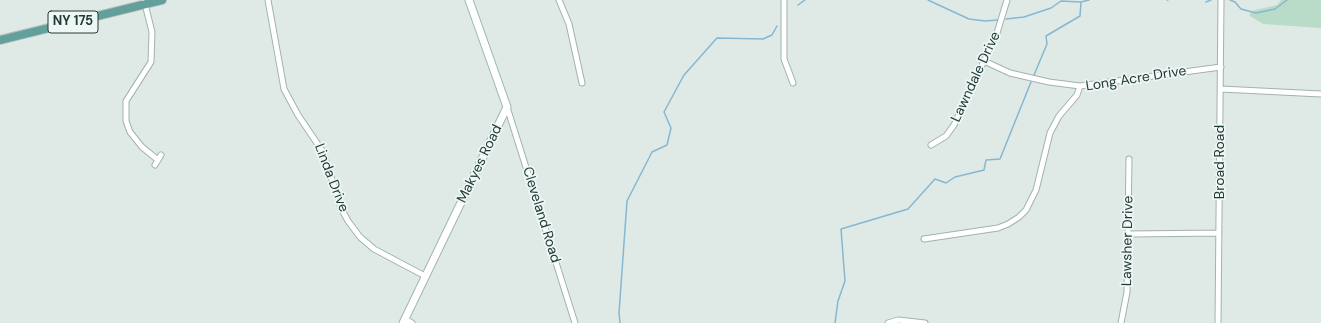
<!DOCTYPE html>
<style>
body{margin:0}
canvas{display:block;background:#dfeae7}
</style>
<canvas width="1321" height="323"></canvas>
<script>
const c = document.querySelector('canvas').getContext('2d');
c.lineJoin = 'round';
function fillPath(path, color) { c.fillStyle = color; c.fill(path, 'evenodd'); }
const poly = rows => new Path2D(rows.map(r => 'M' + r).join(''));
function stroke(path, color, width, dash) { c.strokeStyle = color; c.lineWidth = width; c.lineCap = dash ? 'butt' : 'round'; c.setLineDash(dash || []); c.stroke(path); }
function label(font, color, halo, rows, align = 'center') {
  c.font = font + ' "DM Sans",sans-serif'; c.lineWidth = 3.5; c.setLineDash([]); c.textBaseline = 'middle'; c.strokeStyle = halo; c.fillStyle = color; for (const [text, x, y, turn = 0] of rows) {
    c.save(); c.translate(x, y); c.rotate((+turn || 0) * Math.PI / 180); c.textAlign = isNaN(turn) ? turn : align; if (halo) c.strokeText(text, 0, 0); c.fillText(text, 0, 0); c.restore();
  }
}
const green = poly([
 [1281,0,1321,0,1321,28,1263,24,1250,16,1250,13,1255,10,1277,5]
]);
const stream = poly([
 [928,0,969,19,985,21,998,20],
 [1167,0,1168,0],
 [1230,0,1235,2,1241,9,1256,13,1275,9,1287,0],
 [1206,2,1211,0],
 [798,5,805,0],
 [1006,19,1024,17,1051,8,1061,1,1081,2,1089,0],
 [1034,75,1047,44,1046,36,1080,16,1081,2],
 [620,323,619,313,627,201,652,152,667,145,671,128,664,112,684,75,717,38,763,39,772,35,777,26],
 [835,323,838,301,845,281,841,229,908,209,935,179,946,183,955,177,984,170,986,160,1000,159,1031,82]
]);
const street = poly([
 [144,0,152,32,151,62,126,101,126,121,130,132,142,147,158,160],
 [268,0,284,89,298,115,323,152,341,208,348,221,360,237,374,249,425,276],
 [559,0,569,24,582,83],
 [784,0,784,59,793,83],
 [984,61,1010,73,1049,82,1080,86,1221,67],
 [1221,89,1321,94],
 [507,107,575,323],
 [931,145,946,136,954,125,997,33,1007,0],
 [155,165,161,155],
 [1129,234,1219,233],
 [924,239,998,228,1008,224,1019,217,1026,210,1036,190,1050,133,1059,116,1077,95,1080,86],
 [405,319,412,323],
 [888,323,898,320,925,323],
 [1121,323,1127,292,1129,159],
 [1218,323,1221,0]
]);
const secondary = poly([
 [403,323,507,107,469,0]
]);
const primary = poly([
 [0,40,162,0]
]);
const shields = [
 [73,22,50]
];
const shieldNames = [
 ["NY 175",73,22]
];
const streetNames = [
 ["Lawndale Drive",976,77,-65],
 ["Long Acre Drive",1136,79,-9],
 ["Broad Road",1220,162,-90],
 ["Makyes Road",480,164,-64],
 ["Linda Drive",331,178,69],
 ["Cleveland Road",541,215,73],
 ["Lawsher Drive",1128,241,-89]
];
fillPath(green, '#b8dcc8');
stroke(stream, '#86b7d0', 1.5);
stroke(street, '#a2b2af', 7);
stroke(secondary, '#9eb6b2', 9);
stroke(primary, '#bcc4c3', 10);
stroke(street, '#fff', 5);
stroke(secondary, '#fff', 7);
stroke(primary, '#63a09c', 8);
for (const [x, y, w] of shields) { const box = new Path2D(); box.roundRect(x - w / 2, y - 11, w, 22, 3); c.fillStyle = '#eff7f5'; c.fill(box); stroke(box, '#203a38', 1); }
label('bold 13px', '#203a38', null, shieldNames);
label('14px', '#203a38', '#eff7f5', streetNames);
</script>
